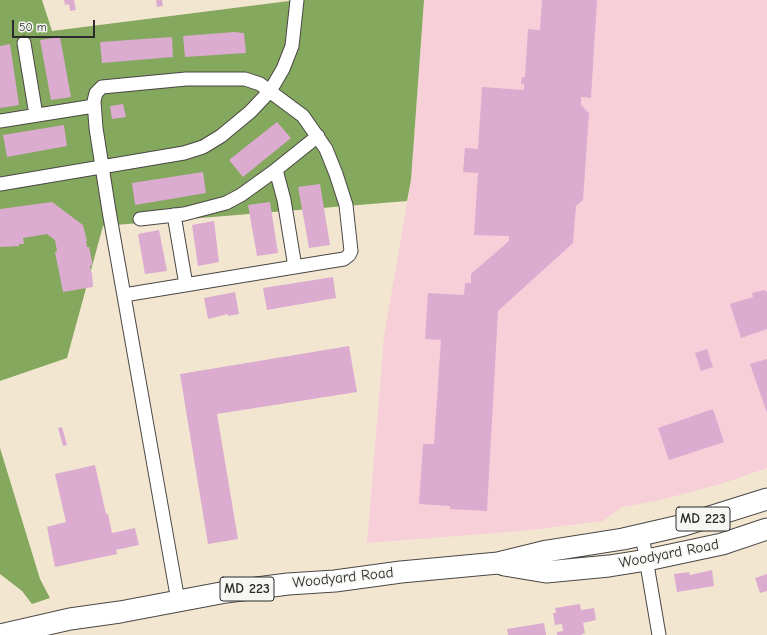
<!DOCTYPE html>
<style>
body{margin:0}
#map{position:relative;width:767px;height:635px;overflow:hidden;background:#f3e6d1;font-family:"Comic Neue",sans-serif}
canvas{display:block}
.scale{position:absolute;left:12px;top:20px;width:83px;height:18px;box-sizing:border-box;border:2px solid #2b2b2b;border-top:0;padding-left:5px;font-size:12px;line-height:14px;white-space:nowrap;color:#2b2b2b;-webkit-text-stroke:3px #f6f6f2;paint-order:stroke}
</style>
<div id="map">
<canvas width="767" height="635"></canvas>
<div class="scale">50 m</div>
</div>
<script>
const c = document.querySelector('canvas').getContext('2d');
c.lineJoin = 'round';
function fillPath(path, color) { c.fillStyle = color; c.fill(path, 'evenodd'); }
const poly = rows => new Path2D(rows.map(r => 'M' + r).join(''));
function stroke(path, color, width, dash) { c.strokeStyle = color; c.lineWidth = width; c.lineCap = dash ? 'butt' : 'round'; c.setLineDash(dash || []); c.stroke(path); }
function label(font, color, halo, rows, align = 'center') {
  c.font = font + ' "Comic Neue",sans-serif'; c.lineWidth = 3.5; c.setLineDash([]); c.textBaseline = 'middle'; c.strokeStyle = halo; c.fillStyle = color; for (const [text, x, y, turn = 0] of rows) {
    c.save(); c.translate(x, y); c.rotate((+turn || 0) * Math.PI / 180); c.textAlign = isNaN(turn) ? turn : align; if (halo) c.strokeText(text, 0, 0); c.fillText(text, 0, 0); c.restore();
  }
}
const built = poly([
 [424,0,767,0,767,468,721,484,656,501,622,507,603,521,522,531,367,543,384,336,411,180]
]);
const forest = poly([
 [0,0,42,0,52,31,297,0,424,0,411,180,407,201,103,226,67,358,0,381],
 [0,448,40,579,50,598,32,604,22,591,0,574]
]);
const building = poly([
 [64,0,74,0,76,10,70,11,69,4,65,5],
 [156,0,162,0,163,6,157,7],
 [542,0,597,0,591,98,581,97,581,105,589,113,583,200,576,206,573,243,498,311,487,511,450,509,450,506,419,504,423,444,434,444,441,340,425,339,428,293,464,295,465,283,471,283,471,274,509,241,509,236,474,235,478,173,463,172,465,148,478,149,482,87,524,90,524,84,521,84,522,77,525,77,528,29,540,30],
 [234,32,244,33,246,53,185,57,183,36],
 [60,37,71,97,51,100,40,40],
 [172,37,173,57,102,63,100,42],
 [10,44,19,105,0,108,0,46],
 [123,104,126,117,112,119,110,106],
 [277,122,291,138,243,177,229,160],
 [64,125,67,146,7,157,3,135],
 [203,172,206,193,135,205,132,183],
 [320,184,330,245,309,248,298,187],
 [52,202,83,225,87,241,86,241,87,247,89,247,92,261,92,265,90,266,91,273,92,272,93,287,63,292,55,252,57,251,55,240,47,234,23,238,24,244,19,244,19,246,0,247,0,209],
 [270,202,278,253,257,256,248,205],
 [214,221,219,262,198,266,192,225],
 [159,230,167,271,145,274,138,234],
 [333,277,336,298,267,310,263,288],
 [764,290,767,292,767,329,741,338,730,304,753,297,752,293],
 [235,292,239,314,228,316,228,314,208,319,204,298],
 [349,346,357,392,217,414,238,539,208,544,180,374],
 [707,349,713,367,701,371,695,353],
 [767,359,767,413,750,364],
 [713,409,724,442,669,460,658,428],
 [62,427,67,445,63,446,58,428],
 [95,465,106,514,108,514,112,533,135,528,139,545,116,550,117,554,55,567,47,527,66,522,55,474],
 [712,570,714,586,677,592,674,574,689,572,690,575],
 [767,574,767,591,760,593,755,578],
 [580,604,581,610,594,608,596,620,583,623,585,633,581,635,557,635,557,632,563,631,562,624,555,625,553,613,556,613,555,608],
 [544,623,546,635,508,635,507,629]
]);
const minor = poly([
 [24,43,36,115],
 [0,121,94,106],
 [276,170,284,200,295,267],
 [0,184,184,153,203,147,221,136,250,112,270,91,283,69,292,46,297,0],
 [174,215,186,285],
 [140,219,184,214,226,203,241,195,273,172,318,136],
 [124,295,325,262,344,259,349,255,351,251,346,205,336,174,326,149,303,116,260,84,245,79,186,79,102,87,96,93,94,101,96,128,109,211,178,601],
 [642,535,659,635]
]);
const primary = poly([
 [504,565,546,572,609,566,647,560,722,544,767,529],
 [0,635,70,619,120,612,226,592,288,584,335,581,401,572,498,563,547,551,623,539,684,525,767,499]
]);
const shields = [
 [703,519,54],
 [247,589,54]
];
const shieldNames = [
 ["MD 223",703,519],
 ["MD 223",247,589]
];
const streetNames = [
 ["Woodyard Road",669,554,-11],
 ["Woodyard Road",343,578,-6]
];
fillPath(built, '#f6cfd9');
fillPath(forest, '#84a85d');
fillPath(building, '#dbabd0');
stroke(minor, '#494744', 15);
stroke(primary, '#494744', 23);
stroke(minor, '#fff', 13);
stroke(primary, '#fff', 21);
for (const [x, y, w] of shields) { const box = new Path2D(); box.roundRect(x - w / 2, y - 12, w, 24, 3); c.fillStyle = '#f6f6f2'; c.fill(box); stroke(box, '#2b2b2b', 1); }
label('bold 14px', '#2b2b2b', null, shieldNames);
label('15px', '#2b2b2b', '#f6f6f2', streetNames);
</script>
